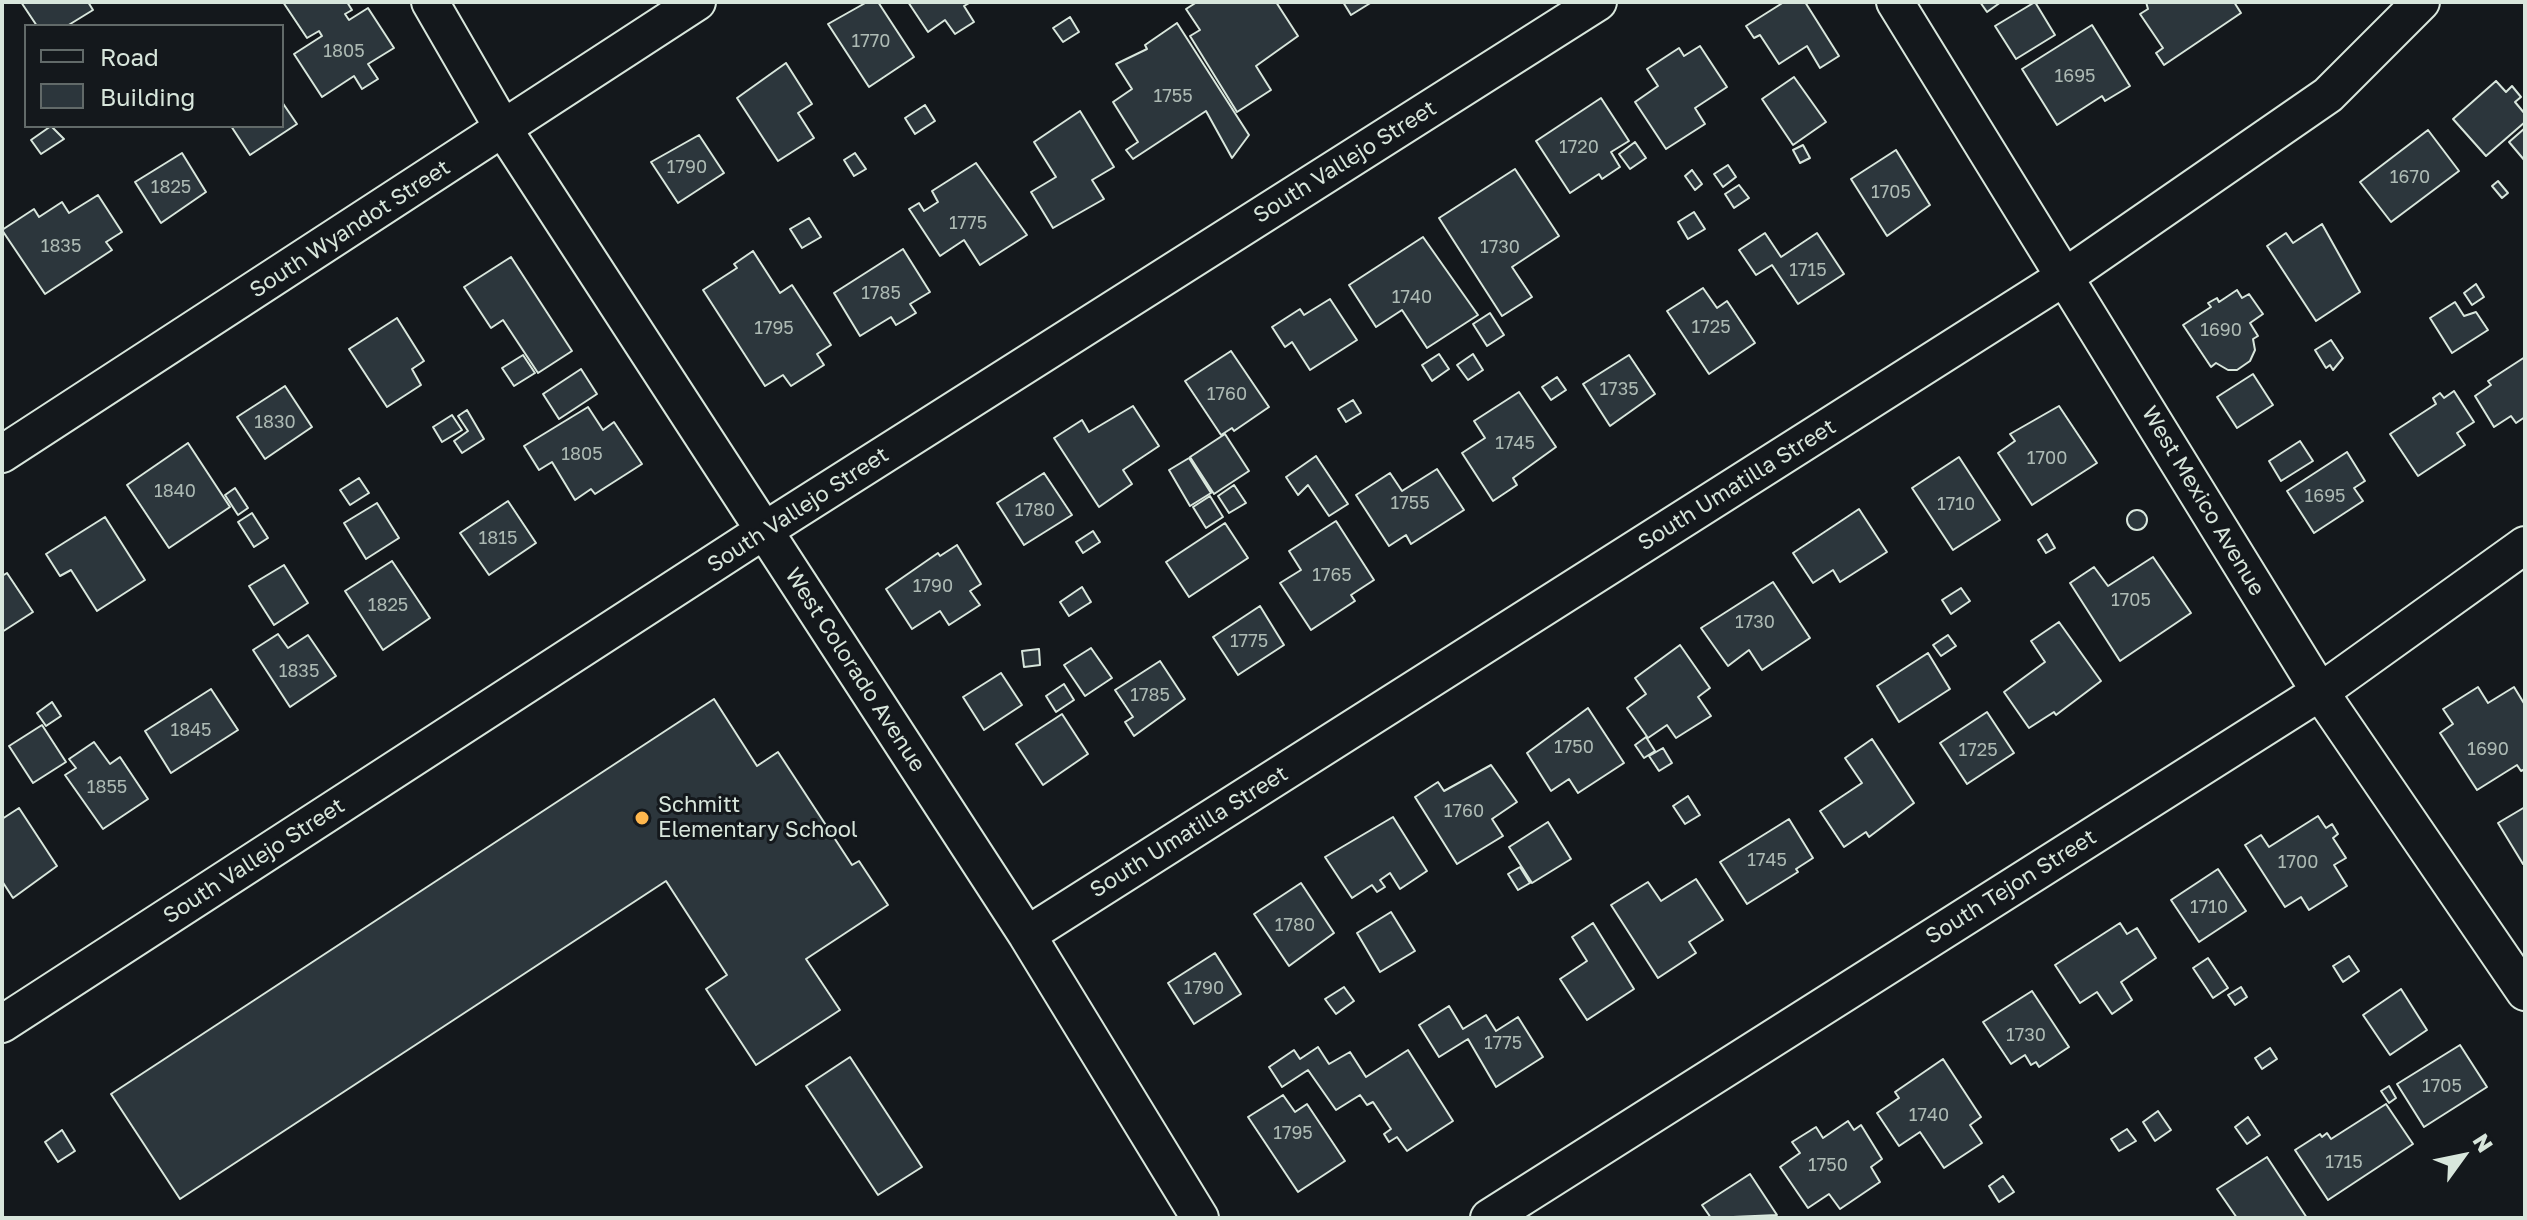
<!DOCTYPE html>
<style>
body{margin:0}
#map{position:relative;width:2527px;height:1220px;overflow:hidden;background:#14181c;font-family:"Golos Text",sans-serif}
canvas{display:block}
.frame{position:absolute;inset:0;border:4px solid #d8e6dc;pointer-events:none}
.legend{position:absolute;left:24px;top:24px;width:260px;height:104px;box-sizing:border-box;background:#14181c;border:2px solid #626a69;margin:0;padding:10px 14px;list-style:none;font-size:24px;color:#d8e6dc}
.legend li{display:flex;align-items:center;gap:16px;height:40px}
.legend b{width:40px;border:2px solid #626a69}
.north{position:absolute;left:2423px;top:1116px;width:80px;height:80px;-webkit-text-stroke:6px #14181c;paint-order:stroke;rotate:57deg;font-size:22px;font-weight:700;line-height:32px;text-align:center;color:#d8e6dc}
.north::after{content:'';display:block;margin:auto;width:28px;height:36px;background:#d8e6dc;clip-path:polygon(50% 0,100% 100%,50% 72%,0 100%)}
</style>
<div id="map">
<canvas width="2527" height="1220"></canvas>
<div class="frame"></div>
<ul class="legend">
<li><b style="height:10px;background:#14181c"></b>Road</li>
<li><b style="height:22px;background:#2c363c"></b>Building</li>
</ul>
<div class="north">N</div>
</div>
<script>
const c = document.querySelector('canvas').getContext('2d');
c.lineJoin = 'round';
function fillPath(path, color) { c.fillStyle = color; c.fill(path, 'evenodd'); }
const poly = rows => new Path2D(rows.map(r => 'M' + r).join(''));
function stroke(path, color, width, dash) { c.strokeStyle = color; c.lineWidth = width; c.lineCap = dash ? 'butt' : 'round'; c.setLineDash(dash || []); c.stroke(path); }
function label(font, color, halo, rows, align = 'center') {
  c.font = font + ' "Golos Text",sans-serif'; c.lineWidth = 6; c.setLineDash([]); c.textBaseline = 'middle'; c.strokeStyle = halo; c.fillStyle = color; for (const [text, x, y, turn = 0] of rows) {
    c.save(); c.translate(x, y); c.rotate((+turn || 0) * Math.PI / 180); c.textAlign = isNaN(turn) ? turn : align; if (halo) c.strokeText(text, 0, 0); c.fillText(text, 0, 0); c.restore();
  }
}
const building = poly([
 [21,2,88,2,93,10,67,26,37,26,21,2],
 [283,2,347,2,352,10,345,14,349,20,368,8,394,48,368,64,378,79,362,89,354,76,322,97,294,54,322,36,319,31,307,38,283,2],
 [867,2,878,2,914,57,869,87,828,24,867,2],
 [908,2,971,2,964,6,974,22,955,34,945,20,928,32,908,2],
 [1197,2,1276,2,1298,36,1256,66,1271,90,1237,112,1190,36,1200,30,1186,9,1197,2],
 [1343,2,1372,2,1351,15,1343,2],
 [1784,2,1805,2,1839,56,1820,68,1807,46,1779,64,1760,35,1754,38,1746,26,1784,2],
 [1980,2,2001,2,1987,12,1980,2],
 [2035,2,2055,35,2016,59,1995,26,2035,2],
 [2234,2,2241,13,2164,65,2156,53,2163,48,2140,14,2148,9,2146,2,2234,2],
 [1070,17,1079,32,1063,42,1053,28,1070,17],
 [1177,23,1249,135,1232,158,1206,111,1133,159,1126,150,1138,142,1113,102,1132,89,1116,64,1147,49,1145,45,1177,23],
 [2092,25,2130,86,2105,101,2102,96,2057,125,2022,69,2092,25],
 [1700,46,1727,87,1695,108,1705,124,1666,149,1635,102,1658,86,1647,69,1679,48,1684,56,1700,46],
 [786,63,812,104,798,113,814,138,778,161,737,98,786,63],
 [1794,77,1826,122,1793,145,1762,99,1794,77],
 [2496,81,2506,92,2512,86,2521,97,2515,102,2525,114,2525,122,2486,156,2453,119,2496,81],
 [1601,98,1629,141,1611,152,1620,167,1602,179,1599,174,1570,193,1536,141,1601,98],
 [282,102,297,124,250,155,231,126,282,126,282,102],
 [925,105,935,121,915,134,905,118,925,105],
 [1080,111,1114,167,1092,180,1104,199,1053,228,1031,192,1056,177,1034,142,1080,111],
 [51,126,64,139,41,154,31,140,51,126],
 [2525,128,2525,161,2509,142,2525,128],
 [2428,130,2459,171,2391,222,2360,182,2428,130],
 [699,135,724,173,678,203,651,162,699,135],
 [1635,142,1646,158,1630,169,1619,154,1635,142],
 [1803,145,1810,158,1800,163,1793,150,1803,145],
 [1896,150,1930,205,1887,236,1851,179,1896,150],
 [182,153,206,192,161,223,135,182,182,153],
 [855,153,866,169,854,176,844,160,855,153],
 [976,163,1027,235,980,265,964,240,940,256,909,209,919,203,924,211,938,202,932,191,976,163],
 [1728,165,1736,177,1723,187,1714,174,1728,165],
 [1515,169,1559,236,1512,267,1532,297,1502,316,1439,218,1515,169],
 [1692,170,1702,184,1695,190,1685,176,1692,170],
 [2498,181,2508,193,2502,198,2492,186,2498,181],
 [1739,185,1749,198,1734,208,1725,194,1739,185],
 [98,195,122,232,106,242,112,250,45,294,2,230,34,209,39,217,62,202,69,213,98,195],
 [1694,212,1705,229,1688,239,1678,222,1694,212],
 [809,218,821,237,802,248,790,229,809,218],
 [2322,224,2360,292,2316,321,2267,246,2286,233,2293,243,2322,224],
 [1765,233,1781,257,1817,233,1844,274,1798,304,1772,265,1756,275,1739,250,1765,233],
 [1423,237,1478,315,1427,348,1402,310,1376,327,1349,285,1423,237],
 [903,249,930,292,910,304,916,313,896,325,891,317,860,336,834,293,903,249],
 [753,251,780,293,792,285,831,345,817,354,824,365,791,386,783,375,765,386,703,290,737,268,734,264,753,251],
 [511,257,572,351,538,373,503,320,491,328,464,287,511,257],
 [2476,284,2484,297,2472,305,2464,293,2476,284],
 [1703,288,1717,308,1727,301,1755,343,1709,374,1667,311,1703,288],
 [2237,290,2242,298,2249,294,2263,314,2250,323,2258,336,2253,339,2255,350,2250,361,2237,370,2228,370,2216,363,2211,367,2183,325,2211,307,2208,303,2217,298,2219,302,2237,290],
 [1330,299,1357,340,1310,370,1292,342,1285,347,1272,327,1300,309,1304,315,1330,299],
 [2455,302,2464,316,2476,312,2488,330,2452,353,2430,318,2455,302],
 [1490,313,1504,335,1487,346,1473,324,1490,313],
 [397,318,424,361,412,369,421,385,387,407,349,349,397,318],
 [2331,340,2343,358,2333,370,2330,365,2326,368,2315,350,2331,340],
 [1231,351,1269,407,1234,431,1232,428,1221,435,1185,381,1231,351],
 [1439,354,1449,369,1432,381,1422,365,1439,354],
 [1473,354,1483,370,1468,380,1457,365,1473,354],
 [523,355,535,373,514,386,502,368,523,355],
 [1629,355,1655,394,1610,426,1583,384,1629,355],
 [2525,357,2525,417,2516,423,2511,416,2494,427,2475,396,2491,385,2488,381,2525,357],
 [581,369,597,394,559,419,543,394,581,369],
 [2253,374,2273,405,2237,428,2217,397,2253,374],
 [1557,377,1566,390,1551,400,1542,387,1557,377],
 [285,386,312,427,265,459,237,417,285,386],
 [2454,391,2474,422,2457,433,2465,445,2418,476,2390,434,2436,404,2433,398,2440,393,2444,398,2454,391],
 [1519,392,1556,447,1513,478,1517,485,1493,501,1462,453,1485,438,1474,421,1519,392],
 [1353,400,1361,413,1346,422,1338,409,1353,400],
 [1133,406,1159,446,1123,470,1132,484,1099,507,1054,438,1082,420,1089,432,1133,406],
 [2059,406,2097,463,2032,505,1998,453,2015,441,2010,434,2059,406],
 [588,407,603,430,614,422,642,464,595,494,591,489,575,500,552,462,539,470,524,446,588,407],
 [467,410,484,439,462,453,454,441,468,431,458,416,467,410],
 [452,415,462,430,442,442,433,427,452,415],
 [1225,434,1249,471,1214,494,1190,457,1225,434],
 [2300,441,2313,461,2281,481,2269,461,2300,441],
 [188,443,230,507,169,548,127,485,188,443],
 [2347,452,2365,481,2354,488,2363,501,2314,533,2287,491,2347,452],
 [1316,456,1348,504,1329,516,1308,485,1298,495,1286,477,1316,456],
 [1959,457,2000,520,1953,550,1912,488,1959,457],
 [1189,458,1211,493,1190,506,1169,470,1189,458],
 [1437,469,1464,510,1411,544,1406,535,1389,546,1356,495,1390,473,1402,491,1437,469],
 [1044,473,1072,515,1024,545,997,503,1044,473],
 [359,478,369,493,350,505,340,490,359,478],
 [1234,485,1246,503,1229,513,1218,496,1234,485],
 [235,488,248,508,238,515,225,495,235,488],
 [1210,496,1223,517,1206,528,1193,507,1210,496],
 [508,501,536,543,489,575,460,533,508,501],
 [377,503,399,538,366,559,344,523,377,503],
 [1859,509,1887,552,1840,582,1833,570,1813,583,1793,553,1859,509],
 '2127 520a10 10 0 1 1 20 0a10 10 0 1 1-20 0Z',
 [252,513,268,538,254,547,238,522,252,513],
 [105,517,145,580,97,611,71,570,60,576,46,554,105,517],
 [1336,521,1374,580,1351,595,1355,601,1311,630,1280,583,1301,570,1289,551,1336,521],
 [1225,523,1248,558,1189,597,1166,562,1225,523],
 [1093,531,1100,542,1083,553,1076,542,1093,531],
 [2047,534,2055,548,2046,553,2038,540,2047,534],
 [957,545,981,584,970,591,980,605,949,625,940,611,912,629,886,589,938,553,940,556,957,545],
 [2153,557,2191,613,2120,661,2070,583,2094,567,2108,586,2153,557],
 [392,561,430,618,383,650,345,591,392,561],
 [284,565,308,603,274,625,249,586,284,565],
 [7,573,33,612,2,632,2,576,7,573],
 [1773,582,1810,638,1762,670,1749,650,1728,666,1701,628,1773,582],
 [1082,587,1091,602,1069,616,1060,602,1082,587],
 [1961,588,1970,601,1951,614,1942,600,1961,588],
 [1260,606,1284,645,1238,675,1213,637,1260,606],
 [2059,622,2101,681,2056,715,2054,712,2029,728,2004,692,2045,662,2031,641,2059,622],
 [278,634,288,648,308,635,336,676,290,707,253,650,278,634],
 [1948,635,1956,646,1941,656,1933,645,1948,635],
 [1680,645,1710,688,1698,697,1711,716,1676,738,1667,725,1648,738,1627,708,1646,694,1635,678,1680,645],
 [1091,648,1112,678,1085,696,1064,665,1091,648],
 [1039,649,1040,665,1024,667,1022,651,1039,649],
 [1928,653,1950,689,1899,722,1877,686,1928,653],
 [1160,661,1185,699,1134,736,1125,722,1133,717,1115,690,1160,661],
 [1001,673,1022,705,984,730,963,697,1001,673],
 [1064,684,1074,700,1056,712,1046,696,1064,684],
 [2478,687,2488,703,2514,687,2525,705,2525,769,2521,771,2517,765,2477,790,2440,733,2453,724,2443,709,2478,687],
 [211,689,238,730,171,773,145,731,211,689],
 [714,699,757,766,778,752,852,865,859,861,888,905,806,959,840,1010,756,1065,706,989,727,975,666,881,180,1199,111,1094,714,699],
 [52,702,61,716,46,726,37,713,52,702],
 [1588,708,1624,763,1578,793,1569,779,1551,791,1527,753,1588,708],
 [1987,712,2014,753,1967,784,1940,743,1987,712],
 [1062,714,1088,754,1043,785,1016,744,1062,714],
 [42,725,66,762,33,783,9,746,42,725],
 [1646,737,1655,751,1644,758,1635,745,1646,737],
 [1872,739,1914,803,1869,837,1866,832,1844,847,1820,811,1862,783,1845,758,1872,739],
 [94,742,110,764,120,757,148,799,103,829,65,775,76,768,69,759,94,742],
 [1663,748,1672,763,1659,771,1649,756,1663,748],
 [1491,765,1517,802,1492,819,1503,836,1457,864,1415,797,1438,782,1444,791,1491,765],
 [1688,796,1700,815,1685,824,1673,806,1688,796],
 [2525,807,2525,863,2523,864,2498,823,2525,807],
 [19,808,57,866,13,898,2,881,2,819,19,808],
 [2318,816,2326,828,2332,824,2338,834,2333,838,2346,858,2334,865,2347,886,2309,910,2301,897,2285,907,2245,845,2261,835,2269,847,2318,816],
 [1393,817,1427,871,1400,889,1390,873,1380,880,1385,887,1377,892,1372,885,1352,898,1325,857,1393,817],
 [1789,819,1813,858,1796,869,1798,872,1747,904,1720,862,1789,819],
 [1548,822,1571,859,1532,883,1509,847,1548,822],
 [1520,867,1530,883,1518,890,1508,874,1520,867],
 [2218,869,2246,911,2199,942,2171,900,2218,869],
 [1696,879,1723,920,1689,942,1696,953,1658,978,1611,905,1648,882,1661,901,1696,879],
 [1301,883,1334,933,1289,966,1254,914,1301,883],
 [1391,912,1415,951,1380,972,1357,933,1391,912],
 [1593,923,1634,989,1587,1020,1560,979,1587,961,1572,937,1593,923],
 [2120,923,2127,934,2137,928,2156,958,2121,982,2132,1000,2112,1014,2097,992,2080,1003,2055,965,2120,923],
 [1215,953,1241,994,1194,1024,1168,983,1215,953],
 [2349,956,2359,971,2343,982,2333,966,2349,956],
 [2208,958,2228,988,2213,998,2193,968,2208,958],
 [1344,987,1354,1001,1336,1014,1325,999,1344,987],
 [2241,987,2247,997,2235,1005,2228,995,2241,987],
 [2401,989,2427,1030,2390,1055,2363,1015,2401,989],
 [2032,991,2069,1047,2039,1067,2036,1062,2031,1065,2025,1055,2011,1064,1983,1022,2032,991],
 [1449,1006,1463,1029,1486,1015,1496,1031,1518,1017,1543,1057,1496,1087,1468,1039,1439,1057,1419,1025,1449,1006],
 [2460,1045,2487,1087,2424,1127,2397,1084,2460,1045],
 [1318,1047,1329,1064,1350,1052,1366,1077,1408,1050,1453,1121,1407,1151,1397,1137,1389,1142,1384,1134,1391,1129,1373,1102,1367,1105,1360,1095,1336,1110,1308,1070,1282,1087,1269,1067,1294,1050,1300,1059,1318,1047],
 [2270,1048,2277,1059,2262,1069,2255,1058,2270,1048],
 [850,1057,922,1167,878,1195,806,1086,850,1057],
 [1943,1059,1981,1117,1970,1125,1982,1143,1944,1168,1920,1132,1899,1146,1877,1113,1899,1098,1895,1092,1943,1059],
 [2389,1086,2396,1098,2389,1103,2381,1091,2389,1086],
 [1283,1095,1295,1112,1307,1104,1345,1161,1298,1192,1248,1117,1283,1095],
 [2386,1104,2413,1144,2328,1200,2295,1150,2320,1134,2322,1137,2327,1133,2331,1139,2386,1104],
 [2158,1111,2171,1130,2155,1141,2143,1122,2158,1111],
 [2248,1117,2260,1135,2247,1144,2235,1127,2248,1117],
 [1848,1121,1854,1130,1861,1125,1882,1159,1871,1167,1880,1182,1840,1209,1829,1194,1808,1208,1780,1167,1800,1153,1792,1142,1816,1127,1823,1138,1848,1121],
 [2127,1129,2136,1141,2119,1151,2111,1139,2127,1129],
 [62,1130,75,1151,58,1162,45,1142,62,1130],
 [2267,1157,2307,1218,2237,1218,2217,1189,2267,1157],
 [1750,1174,1777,1215,1711,1218,1702,1205,1750,1174],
 [2003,1176,2014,1192,1999,1202,1989,1186,2003,1176]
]);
const street = poly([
 [430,2,504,130,1027,935,1200,1218],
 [1895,2,2320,692,2525,992],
 [2,454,697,2],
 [1027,935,2066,276,2328,95,2421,2],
 [2,1024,765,530,1598,2],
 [1489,1218,2320,692,2525,545]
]);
const markers = [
 [642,818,8,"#ffb74d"]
];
const numberNames = [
 ["1770",871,41],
 ["1805",344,51],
 ["1695",2075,76],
 ["1755",1173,96],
 ["1720",1579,147],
 ["1790",687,167],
 ["1670",2410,177],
 ["1825",171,187],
 ["1705",1891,192],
 ["1775",968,223],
 ["1835",61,246],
 ["1730",1500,247],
 ["1715",1808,270],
 ["1785",881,293],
 ["1740",1412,297],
 ["1725",1711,327],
 ["1795",774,328],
 ["1690",2221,330],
 ["1735",1619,389],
 ["1760",1227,394],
 ["1830",275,422],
 ["1745",1515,443],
 ["1805",582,454],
 ["1700",2047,458],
 ["1840",175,491],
 ["1695",2325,496],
 ["1755",1410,503],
 ["1710",1956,504],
 ["1780",1035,510],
 ["1815",498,538],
 ["1765",1332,575],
 ["1790",933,586],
 ["1705",2131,600],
 ["1825",388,605],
 ["1730",1755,622],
 ["1775",1249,641],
 ["1835",299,671],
 ["1785",1150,695],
 ["1845",191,730],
 ["1750",1574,747],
 ["1690",2488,749],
 ["1725",1978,750],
 ["1855",107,787],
 ["1760",1464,811],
 ["1745",1767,860],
 ["1700",2298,862],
 ["1710",2209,907],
 ["1780",1295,925],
 ["1790",1204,988],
 ["1730",2026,1035],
 ["1775",1503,1043],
 ["1705",2442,1086],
 ["1740",1929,1115],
 ["1795",1293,1133],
 ["1715",2344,1162],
 ["1750",1828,1165]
];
const streetNames = [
 ["South Vallejo Street",1345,162,-32],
 ["South Wyandot Street",350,229,-33],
 ["South Umatilla Street",1737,485,-32],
 ["West Mexico Avenue",2203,501,59],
 ["South Vallejo Street",798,510,-33],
 ["West Colorado Avenue",855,670,57],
 ["South Umatilla Street",1189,832,-32],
 ["South Vallejo Street",254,861,-33],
 ["South Tejon Street",2011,887,-32]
];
const poiNames = [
 ["Schmitt",658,805],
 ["Elementary School",658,830]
];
fillPath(building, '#2c363c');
stroke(building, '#d8e6dc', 2);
stroke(street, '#d8e6dc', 40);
stroke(street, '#14181c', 36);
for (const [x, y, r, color] of markers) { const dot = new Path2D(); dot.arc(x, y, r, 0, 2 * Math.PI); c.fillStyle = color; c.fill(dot); stroke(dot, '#14181c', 3); }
label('18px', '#adbab4', null, numberNames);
label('22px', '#d8e6dc', '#14181c', streetNames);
label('22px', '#d8e6dc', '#14181c', poiNames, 'left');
</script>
